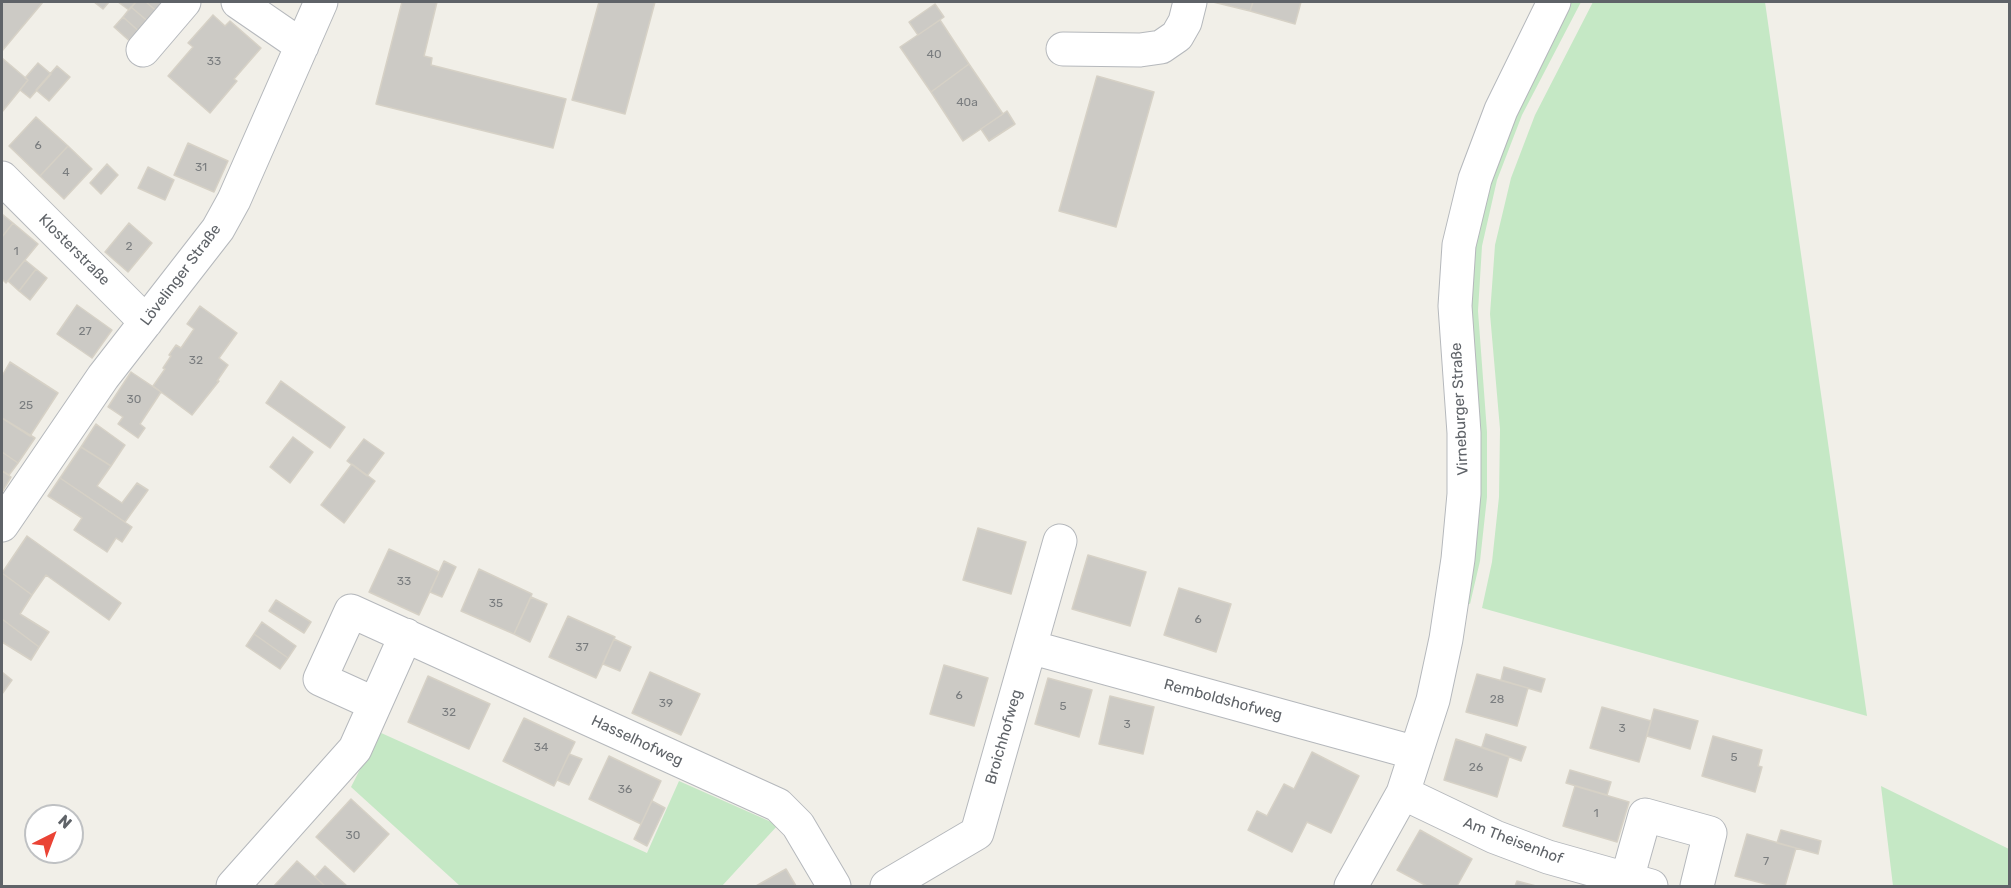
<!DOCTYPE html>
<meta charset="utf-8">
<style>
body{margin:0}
#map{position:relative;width:2011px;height:888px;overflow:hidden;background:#f1efe8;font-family:Rubik,sans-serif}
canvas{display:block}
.frame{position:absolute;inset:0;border:3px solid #5f6368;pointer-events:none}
.north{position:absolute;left:24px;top:804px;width:60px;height:60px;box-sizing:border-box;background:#fff;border:2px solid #bfc1c3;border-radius:50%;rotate:42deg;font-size:16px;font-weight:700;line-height:24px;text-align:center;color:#5f6368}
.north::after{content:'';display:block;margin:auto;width:21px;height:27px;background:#ea4335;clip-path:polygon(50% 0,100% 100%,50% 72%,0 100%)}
</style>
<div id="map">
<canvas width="2011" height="888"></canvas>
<div class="frame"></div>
<div class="north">N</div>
</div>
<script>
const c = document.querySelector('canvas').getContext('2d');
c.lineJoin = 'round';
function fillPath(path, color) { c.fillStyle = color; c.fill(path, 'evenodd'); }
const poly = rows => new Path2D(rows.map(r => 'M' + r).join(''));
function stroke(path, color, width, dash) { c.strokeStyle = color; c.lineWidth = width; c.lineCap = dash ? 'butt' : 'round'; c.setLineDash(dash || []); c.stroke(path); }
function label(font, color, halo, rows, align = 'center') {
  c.font = font + ' Rubik,sans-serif'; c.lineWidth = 6; c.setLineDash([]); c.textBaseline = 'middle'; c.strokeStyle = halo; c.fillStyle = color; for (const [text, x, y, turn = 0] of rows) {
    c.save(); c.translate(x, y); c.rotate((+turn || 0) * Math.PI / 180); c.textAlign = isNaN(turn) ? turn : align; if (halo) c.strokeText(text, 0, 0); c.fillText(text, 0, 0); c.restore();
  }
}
const green = poly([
 [1570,2,1581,2,1522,115,1497,180,1482,246,1478,311,1487,432,1487,497,1480,561,1470,604,1464,602,1469,307,1474,248,1488,183,1513,115],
 [1593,2,1765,2,1867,716,1482,608,1492,562,1499,497,1500,429,1490,314,1495,245,1511,178,1535,115],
 [379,732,647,853,679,781,778,825,722,886,460,886,351,787],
 [1881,786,2009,849,2009,886,1893,886]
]);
const building = poly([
 [2,2,43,2,2,51,2,2],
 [94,2,109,2,103,9,94,2],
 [118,2,136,2,129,10,118,2],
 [136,2,146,2,160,14,151,24,131,7,136,2],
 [146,2,166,2,160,14,146,2],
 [402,2,437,2,424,56,432,58,431,65,566,99,553,148,376,104,402,2],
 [599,2,655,2,625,114,572,100,599,2],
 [1213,2,1253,2,1250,11,1213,2],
 [1253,2,1301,2,1295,24,1250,11,1253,2],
 [935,4,944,17,918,35,909,22,935,4],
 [131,7,151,24,142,34,123,17,131,7],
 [213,15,225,26,230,21,261,48,234,79,237,81,210,113,168,76,193,47,188,43,213,15],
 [123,17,142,34,133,44,114,27,123,17],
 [940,20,969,64,931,92,900,47,940,20],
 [2,58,28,80,2,112,2,58],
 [38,63,51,74,30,98,20,90,28,80,25,78,38,63],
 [969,64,1003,114,963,141,931,92,969,64],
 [57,66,70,77,49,101,36,90,57,66],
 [1097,76,1154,92,1116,227,1059,211,1097,76],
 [1007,111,1015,124,989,141,981,129,1007,111],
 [36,117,68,146,40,176,9,146,36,117],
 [188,143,228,161,214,192,174,175,188,143],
 [68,146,92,169,64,199,40,176,68,146],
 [107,164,118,175,101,194,90,183,107,164],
 [148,167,174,180,165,200,138,188,148,167],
 [2,214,13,223,2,237,2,214],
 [13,223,38,244,6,283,2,279,2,237,13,223],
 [129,223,152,243,128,272,105,252,129,223],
 [25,260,36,269,19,291,8,281,25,260],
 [36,269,47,278,30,300,19,291,36,269],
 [77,305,112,330,92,358,57,334,77,305],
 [200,306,237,333,219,358,228,365,217,381,219,381,192,415,153,386,165,369,163,368,171,356,169,355,176,345,181,348,194,329,187,324,200,306],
 [10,362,58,393,30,436,2,418,2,376,10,362],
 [131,372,161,392,140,424,145,428,138,438,118,424,123,417,108,407,131,372],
 [281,381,345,427,330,448,266,403,281,381],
 [2,418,35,438,18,463,2,452,2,418],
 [96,424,125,445,111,466,81,447,96,424],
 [293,437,313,452,290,483,270,467,293,437],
 [364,439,384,453,367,476,347,461,364,439],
 [81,447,111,466,97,486,122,503,137,483,148,490,125,522,60,478,81,447],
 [2,452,18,463,9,475,2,471,2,452],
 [352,464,375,481,344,523,321,505,352,464],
 [2,471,11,477,2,492,2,471],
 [60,478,132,527,122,542,116,538,107,552,74,530,82,518,48,496,60,478],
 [978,528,1026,542,1011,594,963,580,978,528],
 [27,536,121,603,109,620,46,575,32,595,2,573,27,536],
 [389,549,439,572,419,615,369,592,389,549],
 [1088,555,1146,572,1130,626,1072,609,1088,555],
 [444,561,456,567,442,597,430,592,444,561],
 [479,569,532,594,514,634,461,611,479,569],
 [2,573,32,595,20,614,49,632,39,647,2,619,2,573],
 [1179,588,1231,604,1216,652,1164,635,1179,588],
 [531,597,547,604,530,642,514,634,531,597],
 [276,600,311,622,304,633,269,611,276,600],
 [568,616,615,637,596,678,549,657,568,616],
 [2,619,39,647,31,660,2,642,2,619],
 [262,622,296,646,288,658,254,634,262,622],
 [254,634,288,658,280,669,246,646,254,634],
 [614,639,631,647,620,671,603,664,614,639],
 [944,665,988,678,974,726,930,714,944,665],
 [1504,667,1545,679,1541,692,1501,680,1504,667],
 [2,672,12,680,2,694,2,672],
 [650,672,700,694,681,735,632,713,650,672],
 [1477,674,1528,688,1517,726,1466,712,1477,674],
 [428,676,490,704,469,749,408,722,428,676],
 [1048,678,1092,690,1079,737,1035,724,1048,678],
 [1110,696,1154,707,1143,754,1099,744,1110,696],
 [1602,707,1651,721,1639,762,1590,748,1602,707],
 [1654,709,1698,721,1690,749,1647,736,1654,709],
 [524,718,575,742,554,786,503,761,524,718],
 [1486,734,1526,747,1521,761,1482,747,1486,734],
 [1713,736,1762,750,1758,766,1762,767,1755,792,1702,776,1713,736],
 [1456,739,1509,757,1497,797,1444,780,1456,739],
 [1312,752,1359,776,1331,833,1307,822,1292,852,1248,830,1257,811,1267,816,1284,784,1294,789,1312,752],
 [569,754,582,759,569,785,557,780,569,754],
 [609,756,661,781,641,824,589,799,609,756],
 [1570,770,1611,782,1607,795,1566,783,1570,770],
 [1575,786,1629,802,1617,842,1563,826,1575,786],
 [351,799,389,834,354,872,316,837,351,799],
 [652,801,665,808,647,846,634,839,652,801],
 [1420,830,1472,859,1457,886,1427,886,1397,870,1420,830],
 [1781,830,1821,841,1818,854,1777,843,1781,830],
 [1747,834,1796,848,1785,886,1773,886,1735,876,1747,834],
 [297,861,315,877,325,886,274,886,297,861],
 [325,866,347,886,325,886,315,877,325,866],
 [786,869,796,886,756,886,786,869],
 [1517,881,1536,886,1515,886,1517,881]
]);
const minor = poly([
 [238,2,302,46],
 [1063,49,1140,50,1161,47,1177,36,1185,22,1190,2],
 [143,50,184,2],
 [2,178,146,322],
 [2,525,103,377,218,229,234,200,321,2],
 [1030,647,1416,753],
 [375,704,320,679,351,611,778,805,798,825,834,886],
 [1403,793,1495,837,1548,857,1651,886],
 [1627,879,1645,815,1710,833,1697,886],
 [233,886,355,749,406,635],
 [887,886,977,833,1060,541],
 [1351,886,1403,793,1433,700,1446,639,1458,559,1464,494,1464,433,1455,306,1459,245,1475,179,1501,110,1554,2]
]);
const numberNames = [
 ["40",934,55],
 ["33",214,62],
 ["40a",967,103],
 ["6",38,146],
 ["31",201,168],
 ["4",66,173],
 ["2",129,247],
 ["1",16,252],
 ["27",85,332],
 ["32",196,361],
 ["30",134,400],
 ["25",26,406],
 ["33",404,582],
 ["35",496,604],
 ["6",1198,620],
 ["37",582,648],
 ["6",959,696],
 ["28",1497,700],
 ["39",666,704],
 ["5",1063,707],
 ["32",449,713],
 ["3",1127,725],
 ["3",1622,729],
 ["34",541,748],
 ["5",1734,758],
 ["26",1476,768],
 ["36",625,790],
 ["1",1596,814],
 ["30",353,836],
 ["7",1766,862]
];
const streetNames = [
 ["Klosterstraße",74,250,45],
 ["Lövelinger Straße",181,275,-53],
 ["Virneburger Straße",1460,409,-93],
 ["Remboldshofweg",1223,700,15],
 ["Broichhofweg",1004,737,-74],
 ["Hasselhofweg",637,741,25],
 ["Am Theisenhof",1513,841,21]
];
fillPath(green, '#c5e8c5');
fillPath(building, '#cccac5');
stroke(building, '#d6d1c6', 1.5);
stroke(minor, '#b5b8bc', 35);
stroke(minor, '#fff', 33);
label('12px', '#7a7d7f', null, numberNames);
label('15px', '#5f6368', '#fff', streetNames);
</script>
